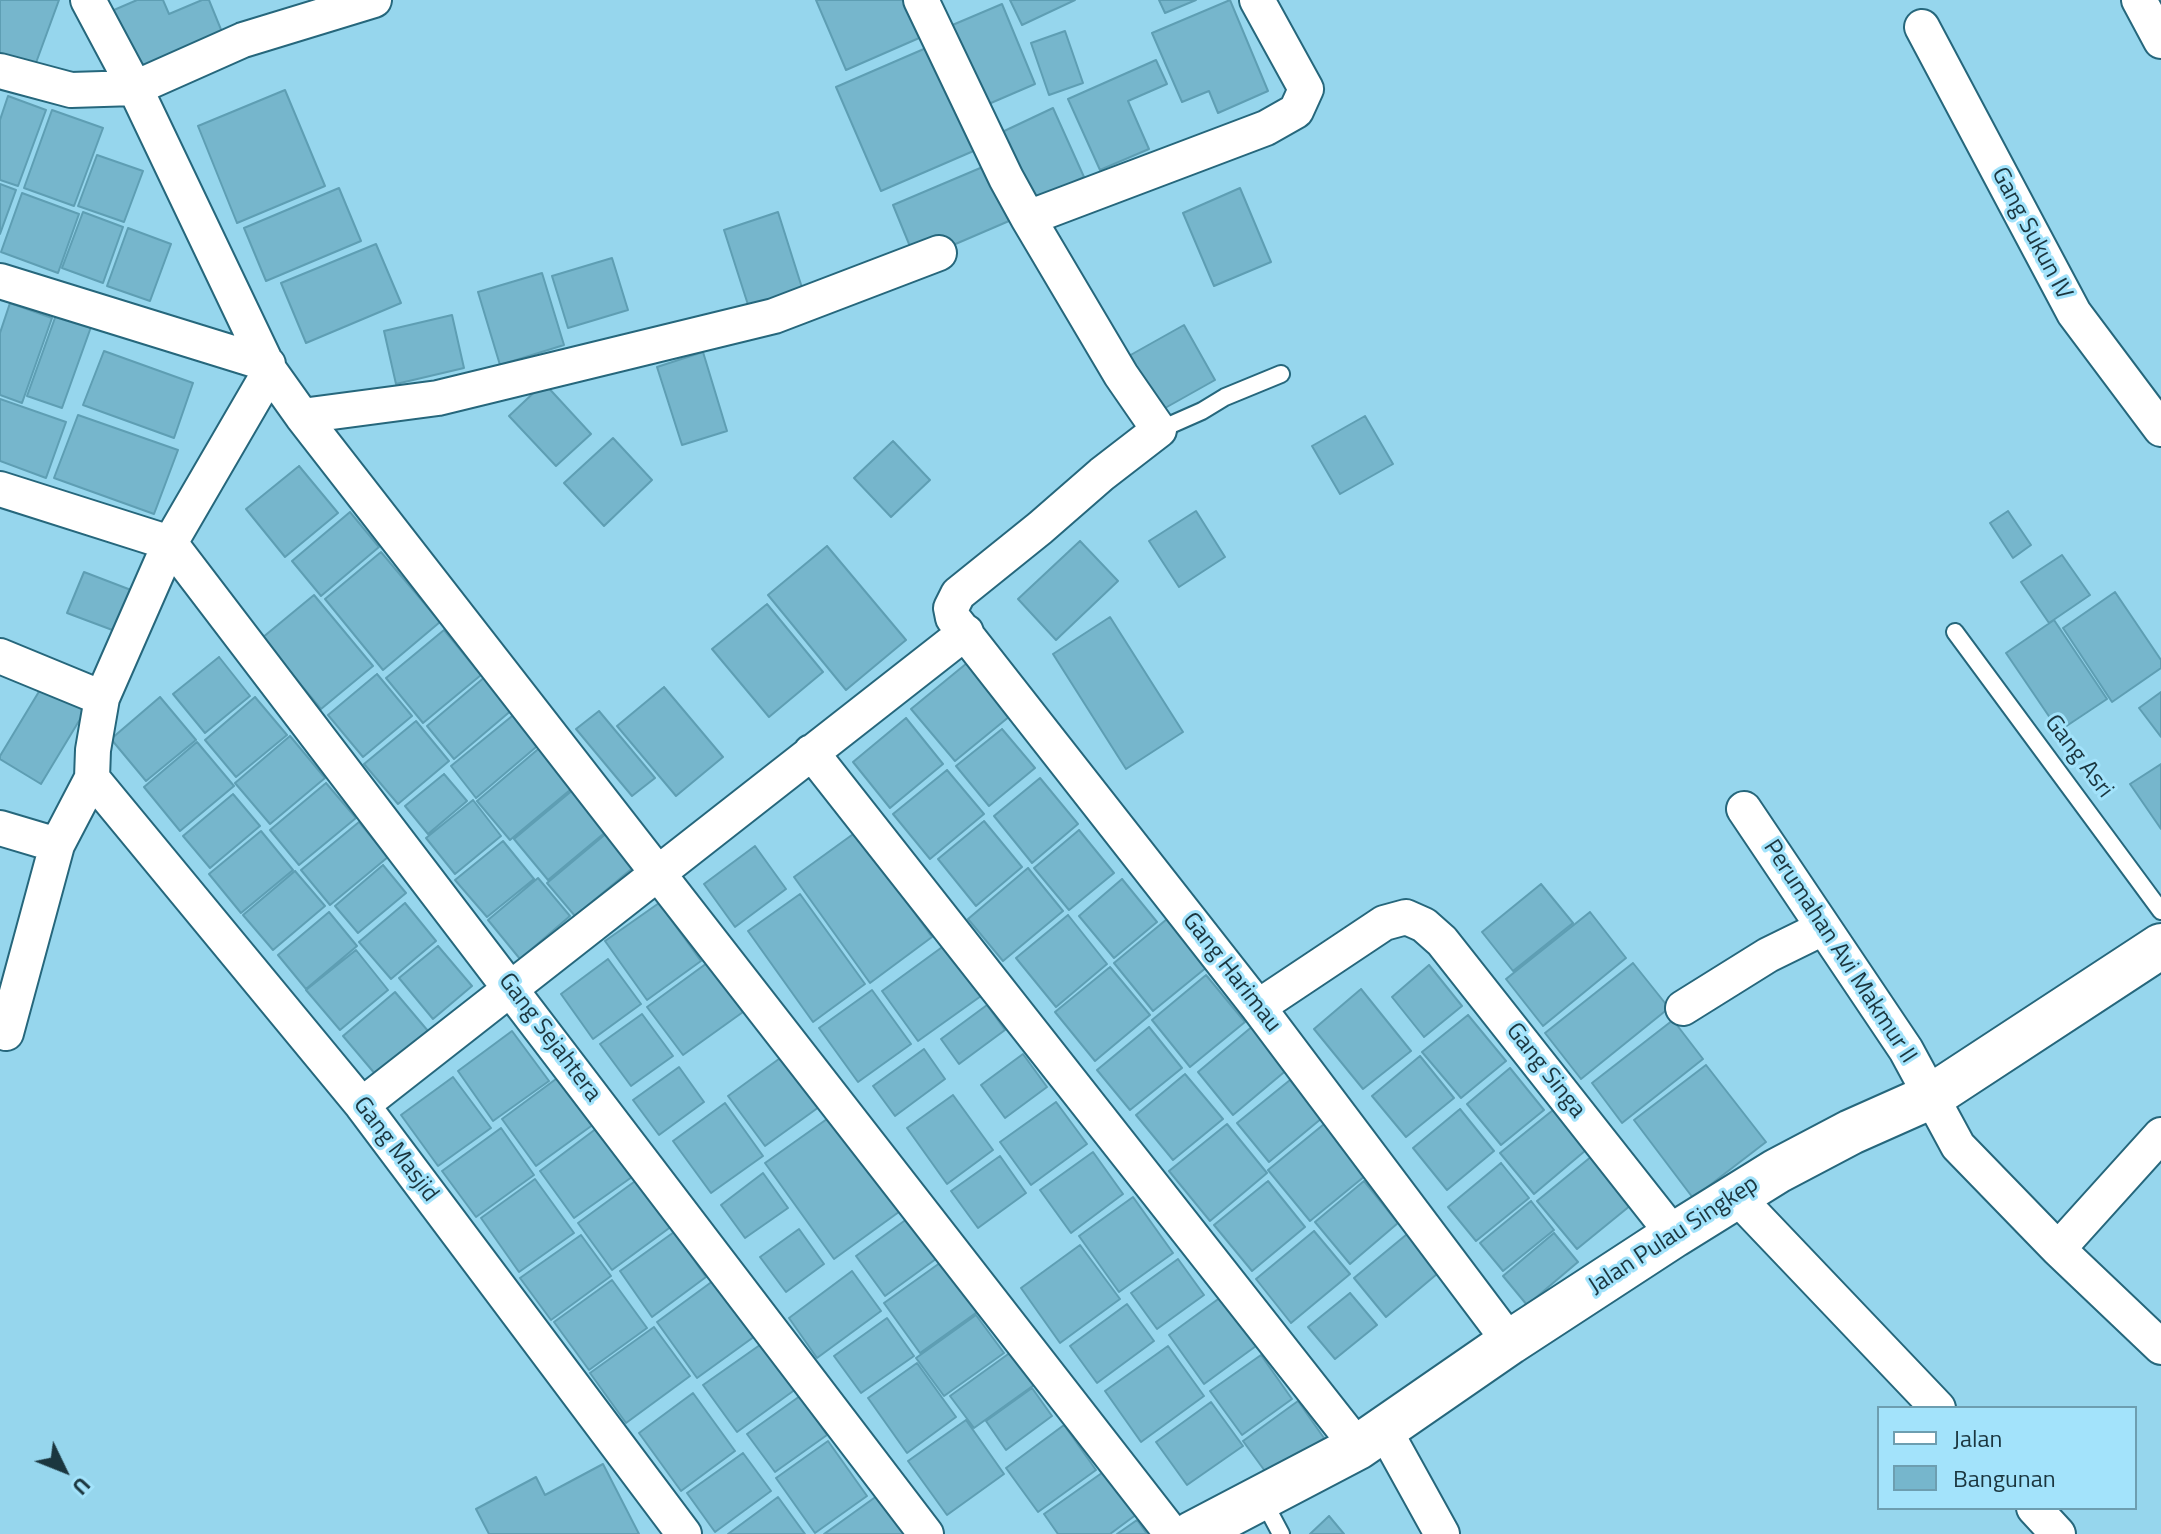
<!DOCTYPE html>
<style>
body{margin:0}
#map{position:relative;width:2161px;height:1534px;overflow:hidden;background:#96d6ed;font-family:"Titillium Web",sans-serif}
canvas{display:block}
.legend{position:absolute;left:1877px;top:1406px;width:260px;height:104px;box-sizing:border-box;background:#a3e3fb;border:2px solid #6d9eb0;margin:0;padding:10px 14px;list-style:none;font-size:24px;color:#1b363f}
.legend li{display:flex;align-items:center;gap:16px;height:40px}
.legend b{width:40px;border:2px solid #6d9eb0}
.north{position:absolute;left:24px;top:1430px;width:80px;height:80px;-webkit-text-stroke:6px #a3e3fb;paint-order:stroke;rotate:133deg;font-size:22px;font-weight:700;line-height:32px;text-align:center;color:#1b363f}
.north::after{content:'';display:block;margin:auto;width:28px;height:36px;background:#1b363f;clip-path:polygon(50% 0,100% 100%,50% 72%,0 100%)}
</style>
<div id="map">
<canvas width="2161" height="1534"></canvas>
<ul class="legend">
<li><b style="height:10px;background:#fff"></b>Jalan</li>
<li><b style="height:22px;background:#76b6cc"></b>Bangunan</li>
</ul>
<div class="north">U</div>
</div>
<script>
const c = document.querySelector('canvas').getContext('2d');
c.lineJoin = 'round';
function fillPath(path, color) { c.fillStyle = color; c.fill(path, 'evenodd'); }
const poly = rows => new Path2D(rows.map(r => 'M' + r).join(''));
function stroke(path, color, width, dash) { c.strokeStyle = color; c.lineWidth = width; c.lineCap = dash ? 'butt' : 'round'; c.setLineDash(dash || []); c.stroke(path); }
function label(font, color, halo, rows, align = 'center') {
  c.font = font + ' "Titillium Web",sans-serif'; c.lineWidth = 6; c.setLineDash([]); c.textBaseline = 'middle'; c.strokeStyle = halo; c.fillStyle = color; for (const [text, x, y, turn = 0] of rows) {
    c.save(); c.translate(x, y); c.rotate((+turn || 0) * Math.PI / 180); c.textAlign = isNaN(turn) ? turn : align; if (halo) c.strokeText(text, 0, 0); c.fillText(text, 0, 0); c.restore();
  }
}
const building = poly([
 [0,0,59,0,33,71,0,59,0,0],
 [137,0,163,0,169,14,202,0,209,0,222,32,131,71,107,13,137,0],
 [816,0,911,0,926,35,846,70,816,0],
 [1010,0,1075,0,1022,25,1010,0],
 [1159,0,1196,0,1165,13,1159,0],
 [1230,0,1268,91,1218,113,1209,91,1182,102,1152,33,1230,0],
 [1002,4,1035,84,977,109,943,29,1002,4],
 [1065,31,1083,83,1049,95,1031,43,1065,31],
 [940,42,985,146,881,191,836,87,940,42],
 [1156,60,1167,84,1128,101,1149,149,1100,170,1068,99,1156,60],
 [285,90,325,186,237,223,198,126,285,90],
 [8,96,46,110,18,186,0,180,0,120,8,96],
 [1053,108,1084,177,1031,202,1000,133,1053,108],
 [52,110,103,128,74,206,24,188,52,110],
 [97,155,143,171,124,222,78,206,97,155],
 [985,166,1009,221,916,261,893,205,985,166],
 [0,184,16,190,0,234,0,184],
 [339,188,361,241,266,281,244,228,339,188],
 [1240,188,1271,262,1214,286,1183,213,1240,188],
 [22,193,79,214,58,273,1,252,22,193],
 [83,212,123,227,103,283,62,268,83,212],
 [778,212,804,294,750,311,724,230,778,212],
 [128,228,171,244,150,301,107,286,128,228],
 [376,244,401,303,306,343,281,283,376,244],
 [612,258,628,310,568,328,552,276,612,258],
 [542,273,564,345,500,365,478,292,542,273],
 [10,303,52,318,22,403,0,395,0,333,10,303],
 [56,315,91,327,62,408,27,396,56,315],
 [452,315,464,368,396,384,384,331,452,315],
 [1184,325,1215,380,1158,412,1127,357,1184,325],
 [104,351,193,383,174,438,83,405,104,351],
 [703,352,727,431,682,445,657,367,703,352],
 [544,383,591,434,556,466,509,416,544,383],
 [0,399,66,422,46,478,0,461,0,399],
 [78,415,178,450,154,514,54,478,78,415],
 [1365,416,1393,464,1340,494,1312,446,1365,416],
 [613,438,652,480,604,526,564,483,613,438],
 [893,441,930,480,891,517,854,478,893,441],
 [299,466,338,513,285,557,246,509,299,466],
 [1196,511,1225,557,1179,587,1149,541,1196,511],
 [2008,511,2031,545,2013,558,1990,523,2008,511],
 [350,512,379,547,321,596,292,561,350,512],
 [1080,541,1118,581,1056,640,1018,599,1080,541],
 [827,546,906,640,846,690,768,595,827,546],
 [381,552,440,622,383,670,325,599,381,552],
 [2062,555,2090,595,2049,623,2021,582,2062,555],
 [84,572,131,590,115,631,67,613,84,572],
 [2115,592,2161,660,2161,668,2112,702,2063,628,2115,592],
 [314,595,373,666,321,709,262,638,314,595],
 [767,604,823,672,769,717,712,649,767,604],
 [1110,617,1183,732,1126,769,1053,654,1110,617],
 [2054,620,2107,699,2059,731,2006,653,2054,620],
 [444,630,481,675,423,723,386,678,444,630],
 [219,657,250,696,205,733,173,694,219,657],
 [967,663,1010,716,955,761,911,709,967,663],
 [377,674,412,716,363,757,328,715,377,674],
 [486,676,513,709,454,759,427,726,486,676],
 [46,680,88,706,41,784,0,759,0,756,46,680],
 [664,687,723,757,676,796,617,726,664,687],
 [2161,692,2161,737,2139,708,2161,692],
 [160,697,196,740,146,781,111,739,160,697],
 [255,697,287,735,236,777,205,740,255,697],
 [599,711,655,778,632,796,576,729,599,711],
 [517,712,542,742,476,798,451,766,517,712],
 [906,718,943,764,890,808,853,762,906,718],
 [416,721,449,761,398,804,364,764,416,721],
 [1002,729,1035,768,989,806,956,766,1002,729],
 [290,736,325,778,270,824,235,783,290,736],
 [197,742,234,786,180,831,144,787,197,742],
 [543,745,576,785,510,840,477,801,543,745],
 [2161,764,2161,829,2130,784,2161,764],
 [947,770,984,814,930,859,893,814,947,770],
 [444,774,467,801,428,834,405,806,444,774],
 [1040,778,1078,824,1032,863,994,816,1040,778],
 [326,783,356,818,299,865,270,830,326,783],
 [574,789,608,830,548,880,514,839,574,789],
 [233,794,260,826,210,868,183,836,233,794],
 [473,800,501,836,455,874,426,838,473,800],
 [984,821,1022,867,976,906,938,859,984,821],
 [359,822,388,857,330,905,301,870,359,822],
 [1079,830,1114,873,1069,910,1034,868,1079,830],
 [261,831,293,870,241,913,209,874,261,831],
 [608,832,635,866,575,916,547,883,608,832],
 [856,832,932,937,870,983,794,877,856,832],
 [503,841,534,879,487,917,455,880,503,841],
 [755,846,786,889,735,927,704,884,755,846],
 [383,865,406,893,358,933,335,906,383,865],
 [1028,868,1063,911,1003,961,968,919,1028,868],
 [295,871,325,906,273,950,243,915,295,871],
 [538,878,570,916,520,959,488,920,538,878],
 [1122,879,1157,922,1114,958,1079,916,1122,879],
 [1541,884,1573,923,1513,971,1482,932,1541,884],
 [800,894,865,984,813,1022,748,931,800,894],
 [405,903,436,941,391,979,359,942,405,903],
 [659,903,701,961,647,1000,605,941,659,903],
 [329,912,357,946,306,989,278,955,329,912],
 [1590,912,1626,958,1543,1026,1506,979,1590,912],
 [1068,915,1107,964,1056,1007,1016,958,1068,915],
 [1167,919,1207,967,1153,1011,1114,963,1167,919],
 [945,945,981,996,918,1041,882,991,945,945],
 [438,946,472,986,433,1019,399,978,438,946],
 [356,950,388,990,340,1030,306,990,356,950],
 [608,959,641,1004,593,1039,561,994,608,959],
 [707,963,743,1012,683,1055,647,1007,707,963],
 [1633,963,1669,1008,1581,1079,1545,1033,1633,963],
 [1429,965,1462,1006,1424,1037,1392,997,1429,965],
 [1110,967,1150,1015,1095,1061,1055,1012,1110,967],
 [1206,975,1245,1022,1190,1067,1152,1020,1206,975],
 [1361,989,1411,1051,1363,1089,1314,1029,1361,989],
 [872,990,911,1044,858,1082,819,1028,872,990],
 [395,992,428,1031,376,1075,343,1036,395,992],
 [987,1005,1005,1030,959,1064,941,1039,987,1005],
 [642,1014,673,1056,631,1086,600,1044,642,1014],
 [1468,1015,1506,1061,1461,1098,1422,1052,1468,1015],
 [1673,1020,1703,1059,1622,1123,1592,1083,1673,1020],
 [1254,1025,1289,1068,1233,1115,1198,1072,1254,1025],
 [1149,1027,1182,1068,1130,1110,1097,1070,1149,1027],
 [512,1031,549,1081,493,1121,458,1071,512,1031],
 [924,1049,945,1079,895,1116,873,1086,924,1049],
 [1023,1054,1047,1087,1005,1118,981,1085,1023,1054],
 [783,1056,819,1107,765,1146,728,1096,783,1056],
 [1420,1056,1454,1098,1406,1137,1372,1096,1420,1056],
 [1706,1065,1766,1142,1693,1198,1634,1120,1706,1065],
 [679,1067,704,1102,659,1135,633,1100,679,1067],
 [1510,1068,1544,1110,1501,1145,1467,1104,1510,1068],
 [1185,1074,1223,1119,1173,1160,1136,1115,1185,1074],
 [560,1076,594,1124,536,1166,502,1119,560,1076],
 [453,1077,491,1128,438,1166,401,1115,453,1077],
 [1290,1080,1322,1118,1269,1162,1237,1123,1290,1080],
 [953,1095,993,1150,947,1184,907,1128,953,1095],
 [1056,1102,1087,1144,1031,1185,1000,1142,1056,1102],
 [725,1103,763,1156,711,1193,673,1141,725,1103],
 [1460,1109,1494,1151,1447,1190,1413,1148,1460,1109],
 [1553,1110,1586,1150,1534,1194,1500,1153,1553,1110],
 [834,1114,903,1209,834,1259,765,1163,834,1114],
 [1329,1120,1371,1171,1310,1221,1268,1170,1329,1120],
 [1227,1124,1267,1173,1210,1221,1169,1171,1227,1124],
 [501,1128,534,1175,476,1217,442,1171,501,1128],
 [597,1128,632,1177,574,1218,540,1171,597,1128],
 [1093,1152,1123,1194,1071,1233,1040,1190,1093,1152],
 [1000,1156,1026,1193,978,1228,951,1191,1000,1156],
 [1592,1156,1631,1205,1577,1249,1537,1201,1592,1156],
 [1501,1163,1529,1198,1476,1241,1448,1207,1501,1163],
 [763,1173,788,1208,745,1238,721,1205,763,1173],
 [535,1179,574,1233,519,1272,481,1218,535,1179],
 [638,1179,672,1226,612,1270,578,1223,638,1179],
 [1268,1181,1305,1227,1252,1271,1214,1225,1268,1181],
 [1364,1181,1398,1223,1350,1264,1315,1222,1364,1181],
 [1133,1197,1173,1253,1119,1292,1079,1236,1133,1197],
 [1531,1201,1554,1230,1503,1271,1480,1243,1531,1201],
 [911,1216,940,1256,885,1296,856,1256,911,1216],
 [1418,1225,1450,1263,1386,1317,1354,1278,1418,1225],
 [799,1229,824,1264,786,1292,760,1257,799,1229],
 [1314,1231,1350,1274,1291,1323,1256,1279,1314,1231],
 [674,1232,706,1277,652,1317,620,1271,674,1232],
 [1554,1233,1578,1262,1527,1305,1503,1276,1554,1233],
 [581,1235,611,1276,551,1320,520,1278,581,1235],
 [1080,1245,1120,1299,1060,1343,1021,1288,1080,1245],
 [1178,1259,1204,1295,1157,1329,1131,1293,1178,1259],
 [944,1260,980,1310,920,1353,884,1303,944,1260],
 [852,1271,881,1311,817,1358,789,1318,852,1271],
 [721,1275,762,1331,697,1378,657,1322,721,1275],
 [612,1280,647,1328,589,1370,554,1322,612,1280],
 [1350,1293,1377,1325,1335,1359,1308,1327,1350,1293],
 [1221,1297,1256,1346,1204,1384,1169,1335,1221,1297],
 [1127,1304,1154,1341,1097,1383,1070,1346,1127,1304],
 [976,1315,1004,1353,944,1396,916,1358,976,1315],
 [887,1318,914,1356,861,1393,834,1356,887,1318],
 [654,1327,690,1376,626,1423,590,1373,654,1327],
 [767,1340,800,1386,737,1432,703,1385,767,1340],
 [1168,1346,1204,1396,1141,1442,1105,1391,1168,1346],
 [1011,1352,1034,1385,974,1428,950,1396,1011,1352],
 [1261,1355,1292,1399,1242,1435,1210,1391,1261,1355],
 [917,1363,956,1417,907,1453,868,1398,917,1363],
 [1032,1388,1052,1416,1006,1450,986,1421,1032,1388],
 [693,1393,735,1451,681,1491,639,1433,693,1393],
 [800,1396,827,1435,775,1472,747,1434,800,1396],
 [1298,1401,1324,1438,1270,1478,1243,1441,1298,1401],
 [1211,1402,1243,1446,1187,1485,1156,1442,1211,1402],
 [966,1420,1004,1474,947,1515,908,1461,966,1420],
 [1064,1425,1096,1470,1038,1512,1006,1468,1064,1425],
 [828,1441,867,1496,815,1533,776,1478,828,1441],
 [743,1453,771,1491,715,1532,687,1493,743,1453],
 [603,1464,639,1534,489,1534,476,1509,536,1477,545,1495,603,1464],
 [1106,1470,1137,1514,1110,1534,1058,1534,1044,1514,1106,1470],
 [881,1493,911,1534,824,1534,881,1493],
 [778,1497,805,1534,728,1534,778,1497],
 [1329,1516,1344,1534,1310,1534,1329,1516],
 [1137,1520,1147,1534,1117,1534,1137,1520]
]);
const lane = poly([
 [1159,430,1202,411,1225,397,1281,374],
 [1955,632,2161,911],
 [1263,1500,1281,1534]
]);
const street = poly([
 [88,0,135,88,270,371,302,416,1172,1534],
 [921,0,1006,178,1028,218,1121,375,1159,430,1102,474,1040,528,958,594,951,608,953,618,1258,1007,1510,1342],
 [2139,0,2161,41],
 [1922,27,2074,313,2161,429],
 [0,71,71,90,135,88,243,40,374,0],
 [1028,218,1266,128,1296,111,1306,89,1257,0],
 [0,281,268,364],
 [302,416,438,398,774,316,939,253],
 [0,489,170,543,926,1534],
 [0,656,102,698],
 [811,752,1358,1447],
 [92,778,362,1105,684,1534],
 [1744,809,1906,1050,1958,1146,2058,1249,2161,1347],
 [0,828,57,845],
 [1258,1007,1384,923,1406,917,1424,925,1442,941,1674,1235],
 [1683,1008,1768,955,1823,928],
 [0,1031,6,1033,57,845,92,778,93,750,102,698,170,543,270,371],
 [362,1105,966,632],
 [1736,1196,1938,1408],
 [2058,1249,2161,1135],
 [1385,1431,1442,1534],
 [2034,1508,2058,1534]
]);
const secondary = poly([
 [1192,1534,1358,1447,1510,1342,1674,1235,1777,1171,1851,1132,1932,1096,2161,946]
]);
const streetNames = [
 ["Gang Sukun IV",2031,234,62],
 ["Gang Asri",2078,757,53],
 ["Perumahan Avi Makmur II",1839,952,57],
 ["Gang Harimau",1231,973,52],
 ["Gang Sejahtera",549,1038,53],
 ["Gang Singa",1545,1071,52],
 ["Gang Masjid",395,1150,53],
 ["Jalan Pulau Singkep",1674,1236,-33]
];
fillPath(building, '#76b6cc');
stroke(building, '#5e9eb3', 2);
stroke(lane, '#26677c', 20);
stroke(street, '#26677c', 38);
stroke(secondary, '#26677c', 48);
stroke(lane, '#fff', 16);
stroke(street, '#fff', 34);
stroke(secondary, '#fff', 44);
label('24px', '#1b363f', '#a3e3fb', streetNames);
</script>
